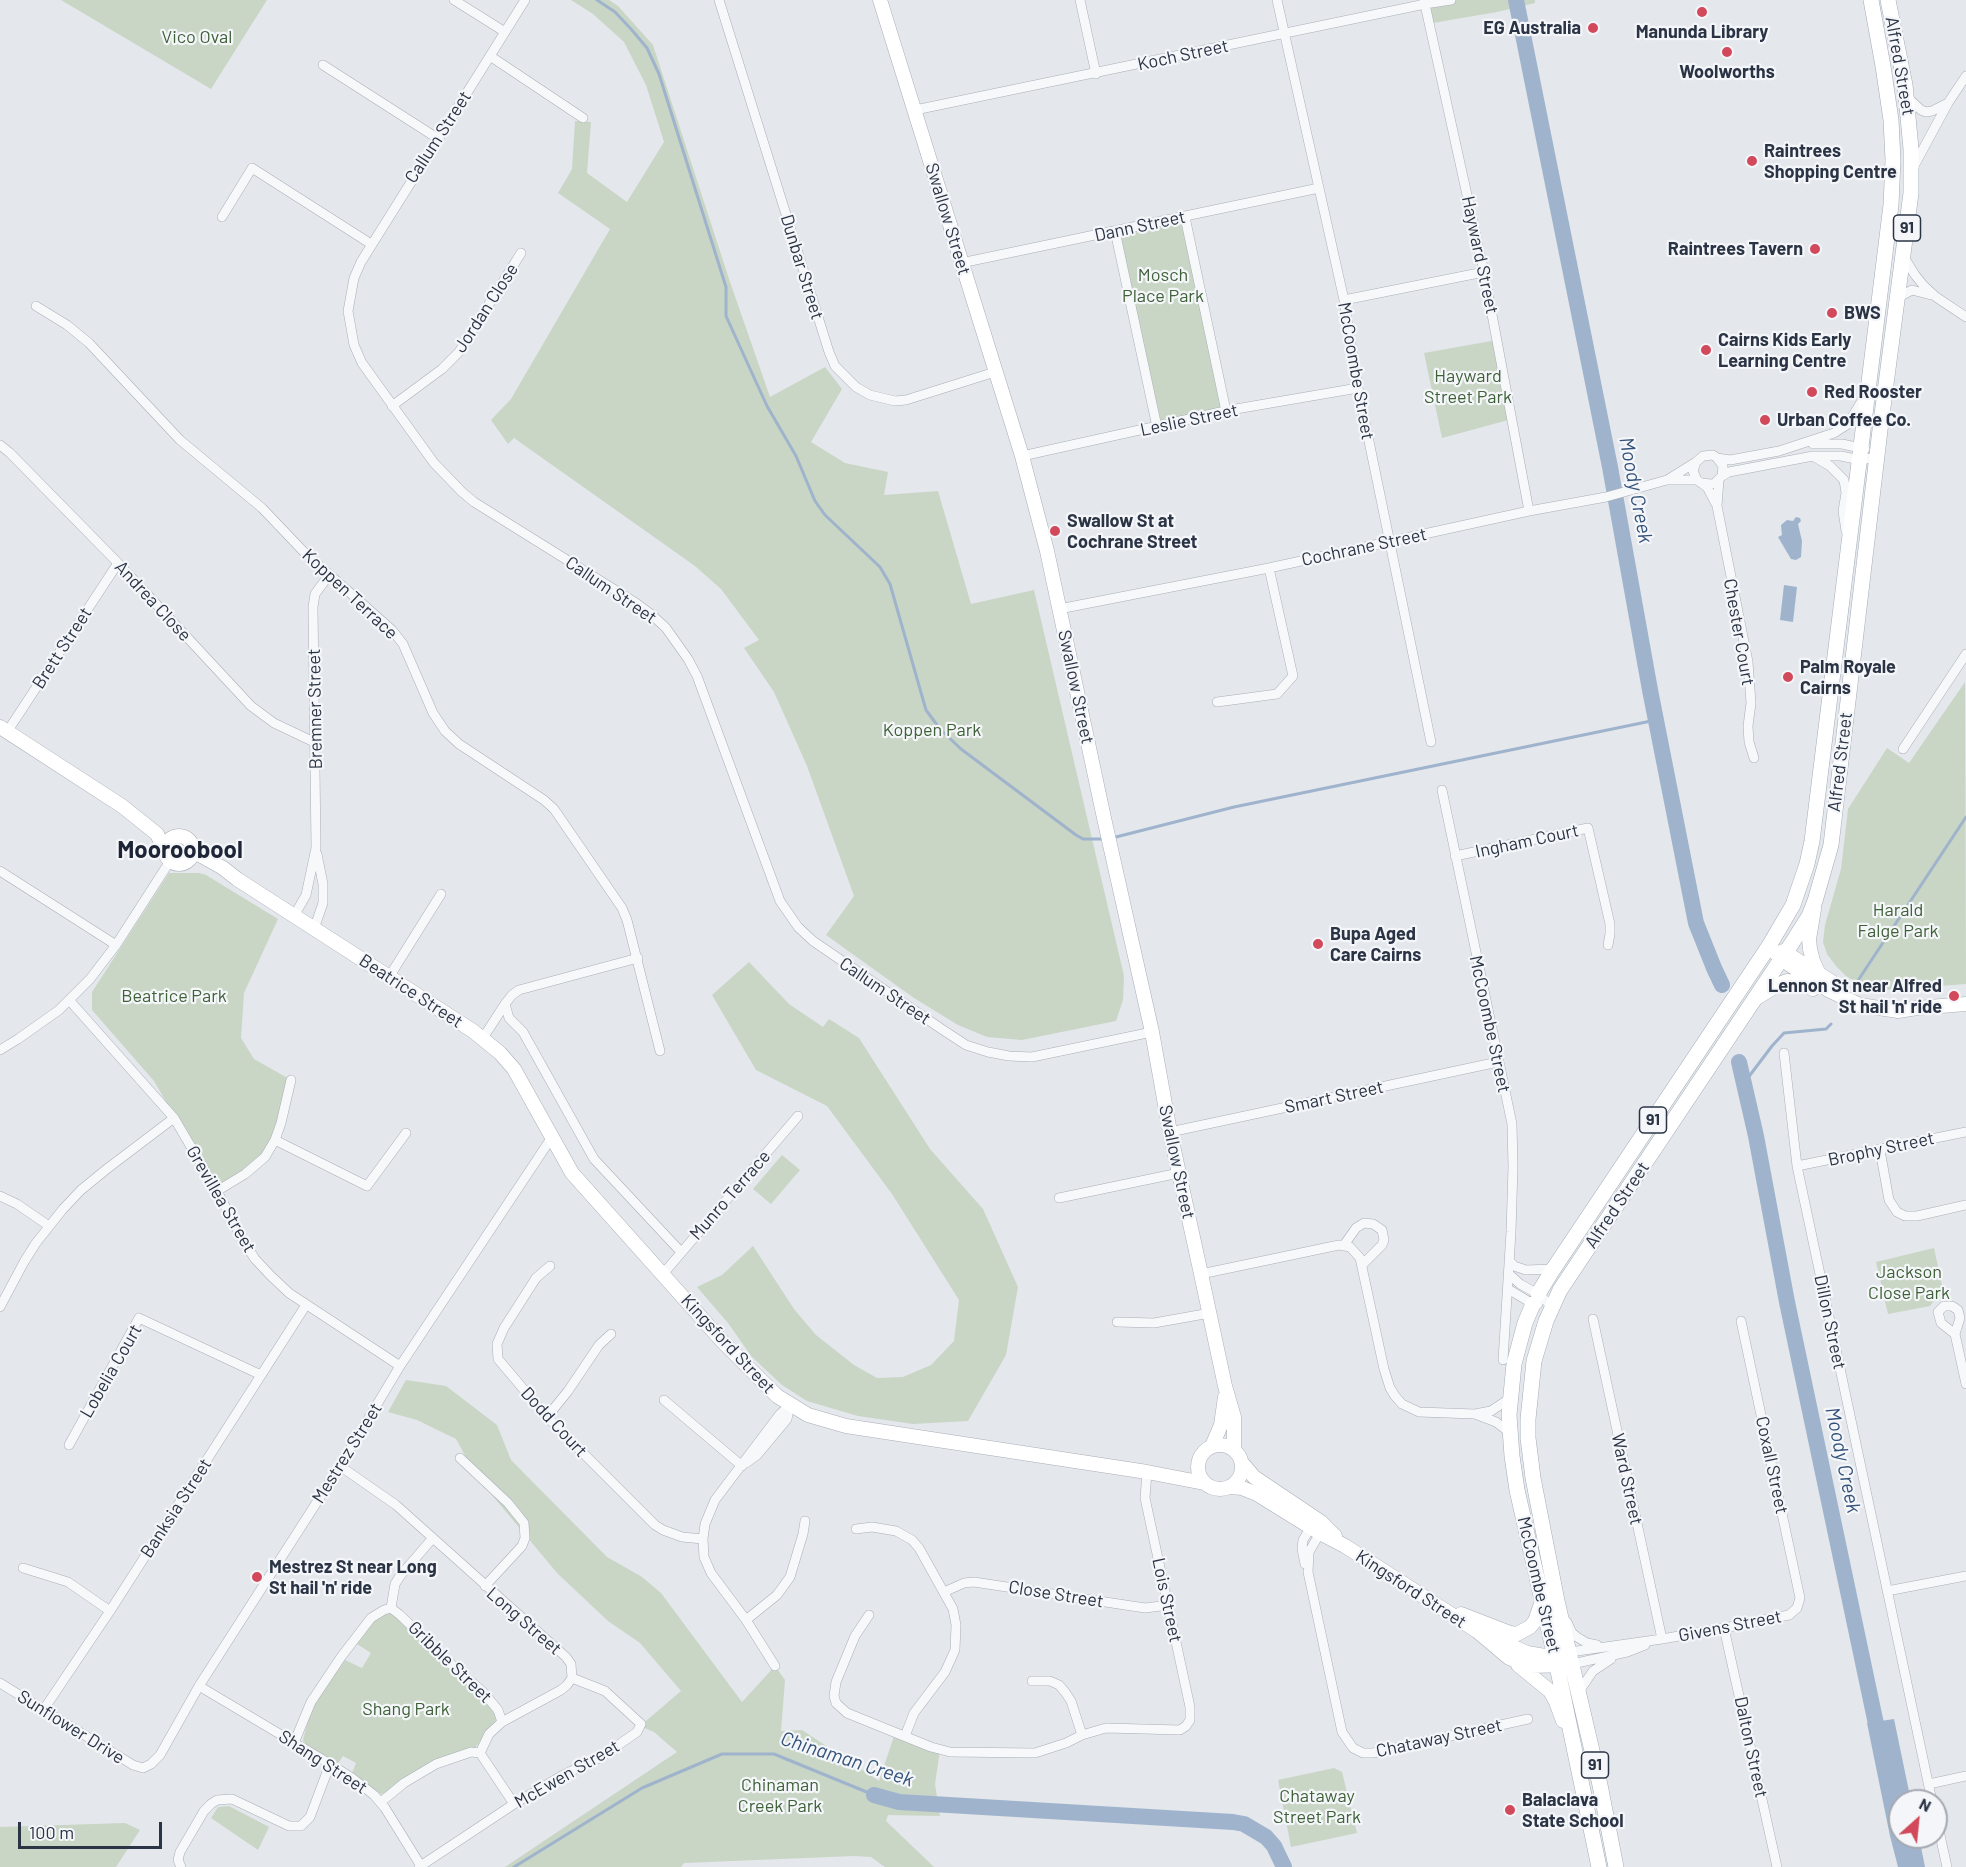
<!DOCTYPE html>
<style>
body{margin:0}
#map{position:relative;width:1966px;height:1867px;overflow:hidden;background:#e4e7ec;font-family:Barlow,sans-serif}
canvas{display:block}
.north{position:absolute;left:1888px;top:1789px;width:60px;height:60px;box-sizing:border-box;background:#f4f6f9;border:2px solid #a4a8b1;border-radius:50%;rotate:27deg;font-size:16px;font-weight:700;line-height:24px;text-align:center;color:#2b3445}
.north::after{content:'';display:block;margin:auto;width:21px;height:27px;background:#d1495b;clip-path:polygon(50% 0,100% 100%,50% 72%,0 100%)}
.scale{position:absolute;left:18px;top:1822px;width:144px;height:27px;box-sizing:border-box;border:3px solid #2b3445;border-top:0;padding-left:8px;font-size:18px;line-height:21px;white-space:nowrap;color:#2b3445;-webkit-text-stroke:4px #f4f6f9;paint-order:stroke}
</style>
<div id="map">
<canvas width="1966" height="1867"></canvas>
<div class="north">N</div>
<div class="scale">100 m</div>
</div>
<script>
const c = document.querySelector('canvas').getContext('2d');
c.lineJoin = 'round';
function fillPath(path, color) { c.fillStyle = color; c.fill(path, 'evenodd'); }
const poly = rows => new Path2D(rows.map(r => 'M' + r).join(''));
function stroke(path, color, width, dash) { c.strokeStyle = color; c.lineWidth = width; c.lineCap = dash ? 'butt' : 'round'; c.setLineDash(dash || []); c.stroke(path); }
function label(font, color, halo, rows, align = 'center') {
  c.font = font + ' Barlow,sans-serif'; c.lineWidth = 4.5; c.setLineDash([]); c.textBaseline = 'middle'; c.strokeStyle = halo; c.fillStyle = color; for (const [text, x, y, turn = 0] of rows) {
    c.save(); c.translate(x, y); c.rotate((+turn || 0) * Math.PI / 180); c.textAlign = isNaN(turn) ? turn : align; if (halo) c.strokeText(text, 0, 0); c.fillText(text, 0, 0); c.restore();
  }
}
const green = poly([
 [61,0,267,0,211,89],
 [571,0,609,0,618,6,653,45,729,279,770,397,825,367,842,389,811,442,845,463,888,472,884,495,938,491,971,604,1034,590,1124,976,1123,1000,1116,1021,1022,1040,987,1037,958,1025,914,998,826,935,854,896,807,766,774,692,744,648,759,640,721,589,695,566,514,438,508,444,491,420,511,399,610,229,558,193,572,169,575,121,591,122,587,173,627,202,664,142,646,85,624,42,593,14],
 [1423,0,1535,0,1535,3,1497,12,1427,24],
 [1185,217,1226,411,1157,427,1115,231],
 [1497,340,1512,419,1442,438,1424,353],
 [1965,682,1966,984,1871,991,1846,976,1836,966,1827,954,1823,942,1825,925,1841,869,1848,809,1887,748,1909,763],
 [169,873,199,873,206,875,278,919,244,993,241,1038,254,1059,291,1080,275,1140,255,1167,219,1194,154,1081,92,1010,92,992],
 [749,962,789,1004,823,1027,829,1019,859,1038,930,1149,983,1209,1018,1287,1006,1355,968,1421,913,1424,858,1416,807,1401,782,1385,752,1357,728,1323,697,1287,722,1275,753,1246,794,1309,816,1335,854,1365,877,1378,903,1377,931,1365,954,1341,959,1300,892,1194,827,1106,756,1070,712,995],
 [782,1155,800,1170,771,1204,753,1189],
 [1934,1248,1944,1294,1936,1298,1930,1306,1888,1314,1876,1262],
 [406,1380,446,1386,497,1425,511,1460,607,1557,642,1577,661,1593,742,1702,775,1666,785,1680,781,1731,802,1730,879,1781,895,1733,940,1750,935,1784,940,1816,888,1815,886,1821,934,1867,885,1867,871,1857,854,1856,684,1863,681,1867,505,1867,677,1752,654,1732,640,1726,681,1691,640,1643,608,1621,557,1573,477,1477,456,1439,417,1420,388,1412],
 [392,1612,479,1690,496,1716,496,1720,475,1748,382,1794,377,1793,352,1773,356,1763,343,1756,339,1762,337,1763,305,1745,303,1740,310,1712,326,1685,345,1660,362,1668,371,1653,357,1644,373,1621,382,1614],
 [1334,1768,1342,1772,1357,1833,1291,1847,1278,1780],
 [229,1806,269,1827,258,1850,211,1818,218,1807],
 [125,1823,140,1830,116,1867,0,1867,0,1827]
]);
const water = poly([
 [1796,517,1800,518,1801,521,1798,524,1802,541,1801,557,1796,560,1791,559,1778,537,1782,535,1781,525,1787,520,1793,521],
 [1784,585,1797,587,1793,622,1780,620],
 [1894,1719,1911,1801,1900,1801,1900,1837,1919,1837,1925,1867,1898,1867,1890,1836,1867,1723]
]);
const stream = poly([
 [597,0,615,12,631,29,647,48,659,74,726,287,726,316,767,406,796,456,815,501,825,515,880,567,890,584,926,710,940,729,961,749,1076,835,1083,839,1106,839],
 [1112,838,1234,807,1656,720],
 [1855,985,1966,817],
 [1744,1083,1772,1046,1784,1033,1826,1029,1831,1024],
 [514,1867,642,1788,722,1754,774,1754,874,1795]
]);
const river = poly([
 [1516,0,1610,467,1650,690,1696,923,1714,968,1722,985],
 [1739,1062,1756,1136,1787,1302,1880,1743],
 [874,1795,899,1802,1233,1822,1244,1824,1266,1837,1274,1846,1284,1867]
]);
const street = poly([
 [454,0,505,32],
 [525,0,361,262,354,278,348,311,354,345,362,363,434,463,462,492,474,502,636,603,652,615,666,628,688,659,697,676,780,901,798,927,813,941,943,1030,966,1045,988,1052,1009,1056,1032,1057,1152,1032],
 [719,0,829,352,835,366,856,387,870,395,895,401,906,400,995,372],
 [1080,0,1096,74],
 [1277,0,1344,300,1358,388,1431,742],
 [1424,0,1484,272,1529,511],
 [490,56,583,118],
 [323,65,437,138],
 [1907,97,1921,110,1926,112,1932,111,1948,103],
 [915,110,1425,4,1451,0],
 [1914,166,1948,103,1966,76],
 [222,217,252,168,371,244],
 [1185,217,1226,411],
 [1115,231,1157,427],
 [1904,257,1915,275,1924,286,1936,297,1966,317],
 [961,263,1319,188],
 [1897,298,1912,290,1931,295],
 [1344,300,1484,272],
 [36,306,67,325,89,343,180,440,262,508,303,551,392,630,403,644,433,713,445,731,459,744,544,800,554,809,622,908,627,920,660,1051],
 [392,406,442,369,459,352,521,253],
 [1813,444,1842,444,1865,449],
 [0,445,10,453,118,563,251,706,274,723,316,743],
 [1022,456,1230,410,1358,388],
 [1813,456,1830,466,1844,480,1846,493,1843,511,1846,531],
 [1717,458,1730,460,1779,451,1834,433,1848,424,1864,397],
 [1722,476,1729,472,1813,456,1841,456,1860,460,1877,457],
 [1667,480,1696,462],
 [1719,480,1717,506,1748,662,1751,703,1748,726,1749,742,1754,758],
 [1701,483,1711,484,1715,483,1722,476,1723,466,1717,458,1713,455,1703,456,1696,462,1693,471,1697,480,1707,487,1716,504],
 [1059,609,1269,568,1529,511,1606,497,1667,480,1697,480],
 [1217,702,1277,694,1293,676,1269,568],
 [7,732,118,563],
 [1903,749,1966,654],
 [1442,790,1512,1124,1513,1167,1511,1232,1503,1360],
 [1455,856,1588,828,1610,924,1610,934,1608,945],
 [0,871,116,945],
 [294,916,306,895,316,848,313,607,315,594,329,575],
 [314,929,323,903,323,884,317,854],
 [389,977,441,894],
 [70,1001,174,1118,217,1191,241,1237,255,1259,271,1276,289,1293,400,1366],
 [505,1004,509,1018,523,1032,594,1159,681,1252],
 [483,1038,505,1004,512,995,519,990,638,958],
 [0,1050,18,1039,59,1010,90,979,116,945,170,861],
 [1784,1053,1797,1166,1932,1801],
 [1170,1132,1498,1062],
 [275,1140,367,1186,406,1133],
 [1880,1150,1889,1200,1897,1212,1905,1216,1917,1216,1966,1205],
 [1797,1166,1966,1132],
 [217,1191,245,1174,265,1157,275,1140,281,1123,291,1080],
 [0,1196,17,1204,49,1226],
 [1059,1198,1179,1173],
 [1344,1245,1356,1228,1364,1223,1373,1224,1382,1230,1384,1240,1382,1245,1362,1265],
 [1510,1261,1514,1266,1526,1270,1553,1269],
 [550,1266,536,1278,504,1328,497,1344,498,1359,547,1417,655,1525,663,1530,682,1537,703,1539],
 [663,1274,798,1116],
 [1201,1274,1339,1245,1350,1247,1360,1258,1384,1369,1390,1388,1395,1396,1402,1404,1419,1412,1475,1414],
 [1509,1274,1520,1284,1538,1294,1552,1306],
 [1508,1289,1533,1304,1538,1304],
 [0,1307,24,1262,36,1243,63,1209,81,1190,108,1168,174,1118],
 [1593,1319,1662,1639],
 [1117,1322,1154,1323,1210,1313],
 [1955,1334,1941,1323,1938,1312,1944,1306,1952,1306,1958,1310,1960,1318,1955,1334,1966,1384],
 [1509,1399,1491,1411,1475,1414,1496,1422,1509,1432],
 [664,1400,742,1466],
 [547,1417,568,1391,599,1345,611,1334],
 [69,1445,139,1318,261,1375],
 [460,1458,508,1503,524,1523,525,1538,522,1546,485,1586],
 [746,1463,757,1455,787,1419,790,1405],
 [340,1466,396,1505,566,1657,571,1664,572,1678,567,1685,561,1690,502,1722,489,1734,480,1753],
 [1320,1527,1320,1533,1309,1552,1308,1572,1342,1732,1353,1748,1363,1753,1373,1753,1528,1719],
 [856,1529,872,1527,896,1531,912,1540,919,1548,953,1609,956,1625,955,1650,945,1672,914,1713,905,1736],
 [1305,1564,1302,1549,1303,1540,1311,1527,1314,1526],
 [23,1568,68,1582,110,1611],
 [1887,1591,1966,1576],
 [944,1592,964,1583,974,1582,1145,1608,1169,1605],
 [391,1608,400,1615,451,1664,483,1692,498,1710,502,1722],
 [391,1608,395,1584,400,1576,432,1539],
 [869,1615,855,1636,836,1682,834,1696,836,1703,847,1713,931,1747,950,1752,1035,1753,1066,1743,1082,1735,1106,1728,1180,1730,1186,1726,1190,1720,1190,1707,1145,1498,1147,1472],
 [746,1620,777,1595,790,1577,803,1534,805,1521],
 [1567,1622,1572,1633,1577,1637,1587,1643,1597,1645],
 [1724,1628,1777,1867],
 [1570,1652,1662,1639,1724,1628,1789,1615,1797,1608,1800,1598,1741,1321],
 [1572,1664,1627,1652,1645,1645],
 [775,1666,746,1620,711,1573,704,1557,703,1539,705,1524,715,1500,780,1414,790,1405],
 [1032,1681,1050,1681,1059,1685,1065,1692,1071,1701,1082,1735],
 [0,1683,133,1765,143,1768,151,1764,160,1755,199,1686,340,1466,400,1366,552,1137],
 [199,1686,330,1764,352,1778,374,1795,385,1808,421,1866],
 [1578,1693,1593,1671,1611,1659],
 [44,1709,110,1611,306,1305],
 [294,1743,311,1702,341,1657,371,1618,384,1610,391,1608],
 [480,1753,514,1804],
 [1929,1784,1966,1776],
 [381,1802,404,1783,436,1764,471,1752,480,1753],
 [1936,1817,1947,1867],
 [181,1867,178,1860,180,1852,204,1811,211,1804,217,1800,232,1799,289,1826,301,1826,310,1817,330,1764],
 [419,1867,514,1804,563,1775,601,1757,637,1732,641,1724,605,1691,572,1678]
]);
const secondary = poly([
 [880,0,1022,456,1047,551,1104,818,1152,1032,1170,1132,1201,1274,1225,1386,1234,1417,1234,1450],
 [0,727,122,806,157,834,165,851],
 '165 850a14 14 0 1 1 28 0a14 14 0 1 1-28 0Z',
 [192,847,198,854,223,868,237,879,473,1031,500,1053,514,1069,572,1173,723,1342,777,1396,808,1415,846,1426,1147,1472,1204,1483],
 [1814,909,1809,939,1810,949,1813,961,1818,972],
 [1769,946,1781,959,1799,971,1828,990,1860,1005,1898,1011,1917,1008,1966,1004],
 [1783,951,1832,982],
 [1755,999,1779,984,1787,981,1800,982,1813,989],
 '1198 1467a22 22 0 1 1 44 0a22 22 0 1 1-44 0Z',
 [1212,1446,1221,1425,1225,1397],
 [1242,1463,1254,1477,1321,1522,1335,1536],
 [1230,1487,1242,1488,1257,1494,1320,1533,1345,1546,1477,1631,1509,1658,1531,1666,1567,1665],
 [1461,1614,1510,1633,1517,1634,1530,1627,1535,1621,1542,1601],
 [1487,1635,1527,1653,1545,1656,1563,1653],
 [1518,1665,1550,1691,1556,1702,1563,1721]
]);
const primary = poly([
 [1538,1294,1552,1271,1769,946,1793,905,1807,864,1812,841,1891,205,1893,160,1891,120,1883,66,1871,0],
 [1533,1304,1525,1323,1514,1364,1509,1415,1512,1456,1517,1490,1557,1666,1599,1867],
 [1616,1867,1600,1785,1557,1601,1533,1478,1528,1438,1528,1419,1534,1361,1546,1321,1560,1290,1792,943,1809,916,1815,901,1831,845,1880,430,1911,193,1911,149,1905,85,1888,0]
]);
const markers = [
 [1702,12,6,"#d1495b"],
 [1593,28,6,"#d1495b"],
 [1727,52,6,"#d1495b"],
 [1752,161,6,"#d1495b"],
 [1815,249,6,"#d1495b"],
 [1832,313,6,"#d1495b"],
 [1706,350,6,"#d1495b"],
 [1812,392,6,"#d1495b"],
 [1765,420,6,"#d1495b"],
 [1055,531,6,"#d1495b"],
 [1788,677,6,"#d1495b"],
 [1318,944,6,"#d1495b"],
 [1954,996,6,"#d1495b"],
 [257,1577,6,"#d1495b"],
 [1510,1810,6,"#d1495b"]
];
const shields = [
 [1907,228,27],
 [1653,1120,27],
 [1595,1765,27]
];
const shieldNames = [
 ["91",1907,228],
 ["91",1653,1120],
 ["91",1595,1765]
];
const poiNames = [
 ["EG Australia",1581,28,"right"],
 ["Manunda Library",1702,32,"center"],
 ["Woolworths",1727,72,"center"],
 ["Raintrees",1764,151],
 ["Shopping Centre",1764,172],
 ["Raintrees Tavern",1803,249,"right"],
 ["BWS",1844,313],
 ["Cairns Kids Early",1718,340],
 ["Learning Centre",1718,361],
 ["Red Rooster",1824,392],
 ["Urban Coffee Co.",1777,420],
 ["Swallow St at",1067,521],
 ["Cochrane Street",1067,542],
 ["Palm Royale",1800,667],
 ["Cairns",1800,688],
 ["Bupa Aged",1330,934],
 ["Care Cairns",1330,955],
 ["Lennon St near Alfred",1942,986,"right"],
 ["St hail 'n' ride",1942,1007,"right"],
 ["Mestrez St near Long",269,1567],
 ["St hail 'n' ride",269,1588],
 ["Balaclava",1522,1800],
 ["State School",1522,1821]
];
const parkNames = [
 ["Vico Oval",197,37],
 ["Mosch",1163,275],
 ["Place Park",1163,296],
 ["Hayward",1468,376],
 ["Street Park",1468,397],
 ["Koppen Park",932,730],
 ["Harald",1898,910],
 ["Falge Park",1898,931],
 ["Beatrice Park",174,996],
 ["Jackson",1909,1272],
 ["Close Park",1909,1293],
 ["Shang Park",406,1709],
 ["Chinaman",780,1785],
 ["Creek Park",780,1806],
 ["Chataway",1317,1796],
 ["Street Park",1317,1817]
];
const streetNames = [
 ["Koch Street",1183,55,-12],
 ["Alfred Street",1900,66,80],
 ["Callum Street",438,137,-57],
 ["Swallow Street",948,219,73],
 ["Dann Street",1140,226,-12],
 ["Hayward Street",1480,255,78],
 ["Dunbar Street",802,267,73],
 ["Jordan Close",486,308,-57],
 ["McCoombe Street",1356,371,80],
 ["Leslie Street",1189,420,-12],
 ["Cochrane Street",1364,547,-12],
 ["Callum Street",611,590,34],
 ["Koppen Terrace",350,594,43],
 ["Andrea Close",153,601,47],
 ["Chester Court",1739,632,80],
 ["Brett Street",62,648,-57],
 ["Swallow Street",1076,687,78],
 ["Bremner Street",315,709,-91],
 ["Alfred Street",1840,762,-83],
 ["Ingham Court",1527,841,-12],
 ["Beatrice Street",411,991,33],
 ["Callum Street",885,991,34],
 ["McCoombe Street",1490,1024,78],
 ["Smart Street",1334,1097,-12],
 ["Brophy Street",1881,1149,-12],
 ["Swallow Street",1177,1162,78],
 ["Munro Terrace",730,1195,-49],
 ["Grevillea Street",221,1199,60],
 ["Alfred Street",1617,1205,-56],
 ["Dillon Street",1830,1322,78],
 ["Kingsford Street",728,1344,47],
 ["Lobelia Court",111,1371,-60],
 ["Dodd Court",554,1422,47],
 ["Mestrez Street",347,1453,-58],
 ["Coxall Street",1772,1465,78],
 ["Ward Street",1627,1479,78],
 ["Banksia Street",176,1508,-57],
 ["McCoombe Street",1539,1585,77],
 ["Kingsford Street",1411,1589,33],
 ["Close Street",1056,1594,9],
 ["Lois Street",1167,1600,78],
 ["Long Street",524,1621,41],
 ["Givens Street",1730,1626,-11],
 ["Gribble Street",450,1662,44],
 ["Sunflower Drive",71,1727,32],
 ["Chataway Street",1439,1738,-12],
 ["Dalton Street",1751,1747,78],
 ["Shang Street",323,1762,33],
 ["McEwen Street",567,1774,-30]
];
const waterNames = [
 ["Moody Creek",1636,490,79],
 ["Moody Creek",1843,1460,78],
 ["Chinaman Creek",847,1759,18]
];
const districtNames = [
 ["Mooroobool",180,850]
];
fillPath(green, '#c9d6c5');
fillPath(water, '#9fb4cc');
stroke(stream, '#9fb4cc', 3);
stroke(river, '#9fb4cc', 16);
stroke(street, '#a9aeb7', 10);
stroke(secondary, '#a9aeb7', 15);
stroke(primary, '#a3abb8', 16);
stroke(street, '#f7f8fa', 9);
stroke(secondary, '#fff', 14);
stroke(primary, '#fff', 15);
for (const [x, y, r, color] of markers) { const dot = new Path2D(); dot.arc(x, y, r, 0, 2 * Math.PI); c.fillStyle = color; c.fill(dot); stroke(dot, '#f4f6f9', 2); }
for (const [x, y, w] of shields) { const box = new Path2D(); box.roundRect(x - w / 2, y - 13, w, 26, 4.5); c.fillStyle = '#f4f6f9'; c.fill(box); stroke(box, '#2b3445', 1.5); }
label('bold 16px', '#2b3445', null, shieldNames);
label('bold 18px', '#2b3445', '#f4f6f9', poiNames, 'left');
label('18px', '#3f6138', '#f4f6f9', parkNames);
label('18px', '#2b3445', '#f4f6f9', streetNames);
label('italic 20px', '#34527a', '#f4f6f9', waterNames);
label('bold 24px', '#1d2536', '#f4f6f9', districtNames);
</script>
